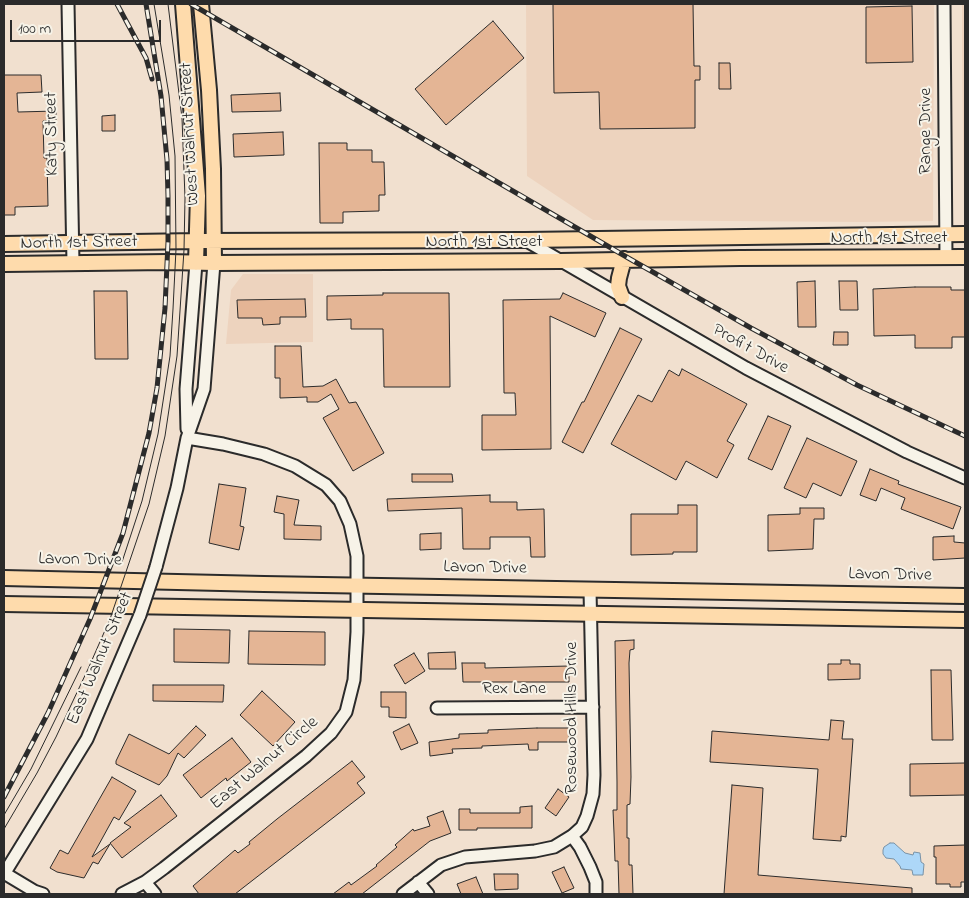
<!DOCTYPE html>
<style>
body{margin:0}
#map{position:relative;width:969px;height:898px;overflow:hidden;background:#f1e0cf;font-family:"Indie Flower",sans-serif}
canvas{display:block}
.frame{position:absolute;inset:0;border:5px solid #2b2b2b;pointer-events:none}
.scale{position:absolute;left:10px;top:20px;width:151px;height:22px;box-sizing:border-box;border:2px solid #2b2b2b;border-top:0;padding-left:6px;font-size:15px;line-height:18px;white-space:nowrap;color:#2b2b2b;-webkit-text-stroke:4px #f7f3e8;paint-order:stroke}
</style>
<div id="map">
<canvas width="969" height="898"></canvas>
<div class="frame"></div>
<div class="scale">100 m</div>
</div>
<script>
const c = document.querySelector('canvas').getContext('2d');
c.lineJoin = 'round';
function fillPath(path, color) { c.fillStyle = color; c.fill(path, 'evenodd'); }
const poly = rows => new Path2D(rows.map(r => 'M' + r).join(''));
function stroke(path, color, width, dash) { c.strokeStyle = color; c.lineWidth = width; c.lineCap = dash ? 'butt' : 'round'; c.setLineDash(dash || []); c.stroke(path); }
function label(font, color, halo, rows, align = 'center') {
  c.font = font + ' "Indie Flower",sans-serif'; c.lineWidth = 4; c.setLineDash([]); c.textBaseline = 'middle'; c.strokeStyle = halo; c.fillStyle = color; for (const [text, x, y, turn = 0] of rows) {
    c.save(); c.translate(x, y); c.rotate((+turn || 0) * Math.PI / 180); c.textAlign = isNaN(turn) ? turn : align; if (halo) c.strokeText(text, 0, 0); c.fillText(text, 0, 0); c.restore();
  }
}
const built = poly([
 [526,4,934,4,933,221,862,222,593,220,527,176],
 [962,4,965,4,964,217,962,48],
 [243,274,313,274,313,342,226,344,231,290]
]);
const water = poly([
 [890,843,894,843,905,853,913,855,914,852,920,853,921,862,924,864,923,875,913,875,912,870,901,869,900,866,894,859,886,858,883,854,883,850,884,847,890,843]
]);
const building = poly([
 [553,4,693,4,694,66,700,66,700,80,695,80,695,128,600,129,599,92,554,93,553,4],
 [912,6,913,62,866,63,866,7,912,6],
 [493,21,524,58,446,125,415,89,493,21],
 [719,63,730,63,731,89,719,89,719,63],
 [4,75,41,75,42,92,17,93,18,112,56,111,56,120,43,121,44,158,47,158,48,206,15,207,15,215,4,215,4,75],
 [280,93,281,111,232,112,231,95,280,93],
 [115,115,115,131,102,131,102,116,115,115],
 [283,132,284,155,234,157,233,134,283,132],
 [319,143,347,143,347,150,372,150,372,162,384,162,385,195,379,195,379,211,343,212,343,223,320,223,319,143],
 [815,281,816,327,798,327,797,282,815,281],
 [839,281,857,281,858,310,840,310,839,281],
 [915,287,951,287,951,290,965,290,965,337,952,337,952,348,915,348,915,335,874,336,873,289,915,287],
 [94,291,127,291,128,359,95,359,94,291],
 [383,293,449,293,450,387,384,387,383,329,351,329,351,319,327,320,327,296,383,295,383,293],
 [563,293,606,313,595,337,550,316,551,449,482,450,482,415,516,415,515,393,504,393,503,300,560,299,563,293],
 [305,299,306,317,280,317,280,324,263,325,262,318,238,318,237,300,305,299],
 [620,328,642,339,583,453,562,442,582,402,584,402,620,328],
 [834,332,848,332,848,345,833,345,834,332],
 [275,346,301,346,303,387,323,386,336,379,349,403,356,402,384,453,353,471,323,418,339,409,331,394,318,402,307,402,307,397,280,398,280,378,275,378,275,346],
 [682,369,747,404,727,441,734,445,717,478,686,461,676,480,611,444,638,395,652,402,669,370,679,376,682,369],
 [768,416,791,426,772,470,748,459,768,416],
 [807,438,857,461,841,496,813,483,806,498,784,488,807,438],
 [870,469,899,481,898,484,961,507,953,529,901,509,905,498,881,488,876,501,860,495,870,469],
 [412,474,452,474,453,482,412,482,412,474],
 [219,484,246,488,240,526,244,527,239,550,209,543,219,484],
 [490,495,490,502,517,502,517,510,544,509,545,557,531,557,530,537,490,537,490,549,463,549,462,508,388,511,387,499,490,495],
 [277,496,299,500,294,525,321,526,321,540,284,539,284,514,274,512,277,496],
 [678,505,697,505,697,552,673,552,673,554,631,555,631,514,678,514,678,505],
 [800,508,824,508,824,519,814,519,813,549,768,551,768,515,800,514,800,508],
 [441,533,441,549,420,550,420,534,441,533],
 [954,536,954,542,965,543,965,558,933,560,933,537,954,536],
 [174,629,230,630,229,663,174,662,174,629],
 [249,631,325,632,325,665,248,664,249,631],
 [634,640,634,649,630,650,629,663,631,777,630,804,627,805,627,838,629,838,629,865,632,865,633,894,619,894,618,861,615,861,614,833,613,810,617,810,617,782,615,641,634,640],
 [455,652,456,669,429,669,428,653,455,652],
 [414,653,425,671,405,684,394,665,414,653],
 [841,660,850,660,850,664,860,664,860,679,828,680,828,664,841,664,841,660],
 [462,663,485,663,485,668,569,666,569,682,463,682,462,663],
 [931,670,951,670,953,740,932,740,931,670],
 [153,685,224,685,223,702,153,701,153,685],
 [262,691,295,722,273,746,240,715,262,691],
 [381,692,406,692,406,718,389,717,389,707,381,707,381,692],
 [831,720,844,721,842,739,853,739,846,837,841,836,841,841,813,839,818,769,710,762,712,731,829,740,831,720],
 [409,724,418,743,401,750,393,732,409,724],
 [196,726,206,735,184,758,178,753,167,776,159,785,116,764,116,761,129,734,169,754,196,726],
 [537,728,569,728,569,742,538,742,538,750,529,750,528,744,482,746,482,748,452,749,453,753,430,756,429,742,459,738,459,734,488,733,488,730,537,728],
 [232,738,251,762,227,781,226,778,201,798,183,775,232,738],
 [352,761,365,777,357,783,365,793,235,894,199,894,193,886,235,850,238,853,250,844,249,842,277,819,352,761],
 [965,763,965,795,910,796,910,764,965,763],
 [112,777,136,791,119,820,114,817,92,857,110,844,98,864,93,862,84,878,57,872,50,868,60,850,68,854,112,777],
 [732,785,763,788,758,875,912,888,912,894,724,894,732,785],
 [558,789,569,797,556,816,545,808,558,789],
 [161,795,177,816,122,858,110,843,131,827,124,823,161,795],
 [532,806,532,828,477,828,477,830,459,830,459,809,470,809,470,813,520,813,520,807,532,806],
 [443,811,451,833,430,841,362,894,333,894,349,882,351,885,377,866,376,865,397,847,395,845,413,829,414,831,430,826,427,817,443,811],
 [965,845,965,882,961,882,961,887,950,887,950,884,936,884,936,857,934,857,934,846,965,845],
 [564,867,574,888,562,893,552,872,564,867],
 [494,874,518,874,518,889,495,890,494,874],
 [476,877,483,894,461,894,457,884,476,877]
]);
const minor = poly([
 [68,4,73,263],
 [944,4,946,258],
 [525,240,746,368,907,452,965,478],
 [187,429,186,389,196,263],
 [156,567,177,488,187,438,204,389,214,263],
 [437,708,593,707],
 [572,836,580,847,590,867,596,882,596,894],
 [4,873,34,891,43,894],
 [4,874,87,739,140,615],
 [145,882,155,894],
 [418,882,428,894],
 [122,894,145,882,164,868,306,756,331,733,346,712,354,680,357,632,357,556,350,524,340,501,326,485,295,466,264,454,223,444,187,438],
 [403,894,441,865,465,857,535,851,554,847,572,836,582,827,587,816,593,794,594,775,590,590]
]);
const major = poly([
 [183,4,198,196,196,263],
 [201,4,209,90,213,169,214,263],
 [4,244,197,241,525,240,965,234],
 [4,264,168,262,214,263,560,261,740,258,965,257],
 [622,297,618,286,619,278,624,259],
 [4,578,264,584,965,596],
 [4,604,965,620]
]);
const tram = poly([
 [122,562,142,501,158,434,170,356,173,309,176,249,175,156,169,95,154,4],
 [4,815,31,769,81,667],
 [4,829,37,773,56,737,88,669,110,619,149,504,165,436,177,356,184,250,185,198,182,118,168,4]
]);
const rail = poly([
 [117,4,146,58,152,79],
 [191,4,630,259,751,328,857,385,965,436],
 [4,797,48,713,90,619,123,533,149,433,157,388,165,308,168,242,168,196,167,160,161,96,146,4]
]);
const minorBridge = poly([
 [140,615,156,567]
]);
const streetNames = [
 ["Range Drive",927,131,-90],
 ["Katy Street",53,134,-91],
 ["West Walnut Street",191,134,-93],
 ["North 1st Street",889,239],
 ["North 1st Street",484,243],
 ["North 1st Street",79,244,-1],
 ["Profit Drive",750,350,29],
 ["Lavon Drive",80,561,1],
 ["Lavon Drive",485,569,1],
 ["Lavon Drive",890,576,1],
 ["East Walnut Street",101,659,-67],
 ["Rex Lane",514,690],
 ["Rosewood Hills Drive",573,718,-90],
 ["East Walnut Circle",265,764,-40]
];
fillPath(built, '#edd3be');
fillPath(water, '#add7f8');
stroke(water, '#7992a6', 1);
fillPath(building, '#e4b595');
stroke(building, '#2b2b2b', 1);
stroke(minor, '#2b2b2b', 15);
stroke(major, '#2b2b2b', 18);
stroke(minor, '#f7f3e8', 11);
stroke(major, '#fedbac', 14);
stroke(tram, '#2b2b2b', 1);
stroke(rail, '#2b2b2b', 5);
stroke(rail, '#f7f3e8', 3, [9]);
stroke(minorBridge, '#2b2b2b', 15, []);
stroke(minorBridge, '#f7f3e8', 11);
label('18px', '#2b2b2b', '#f7f3e8', streetNames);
</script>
